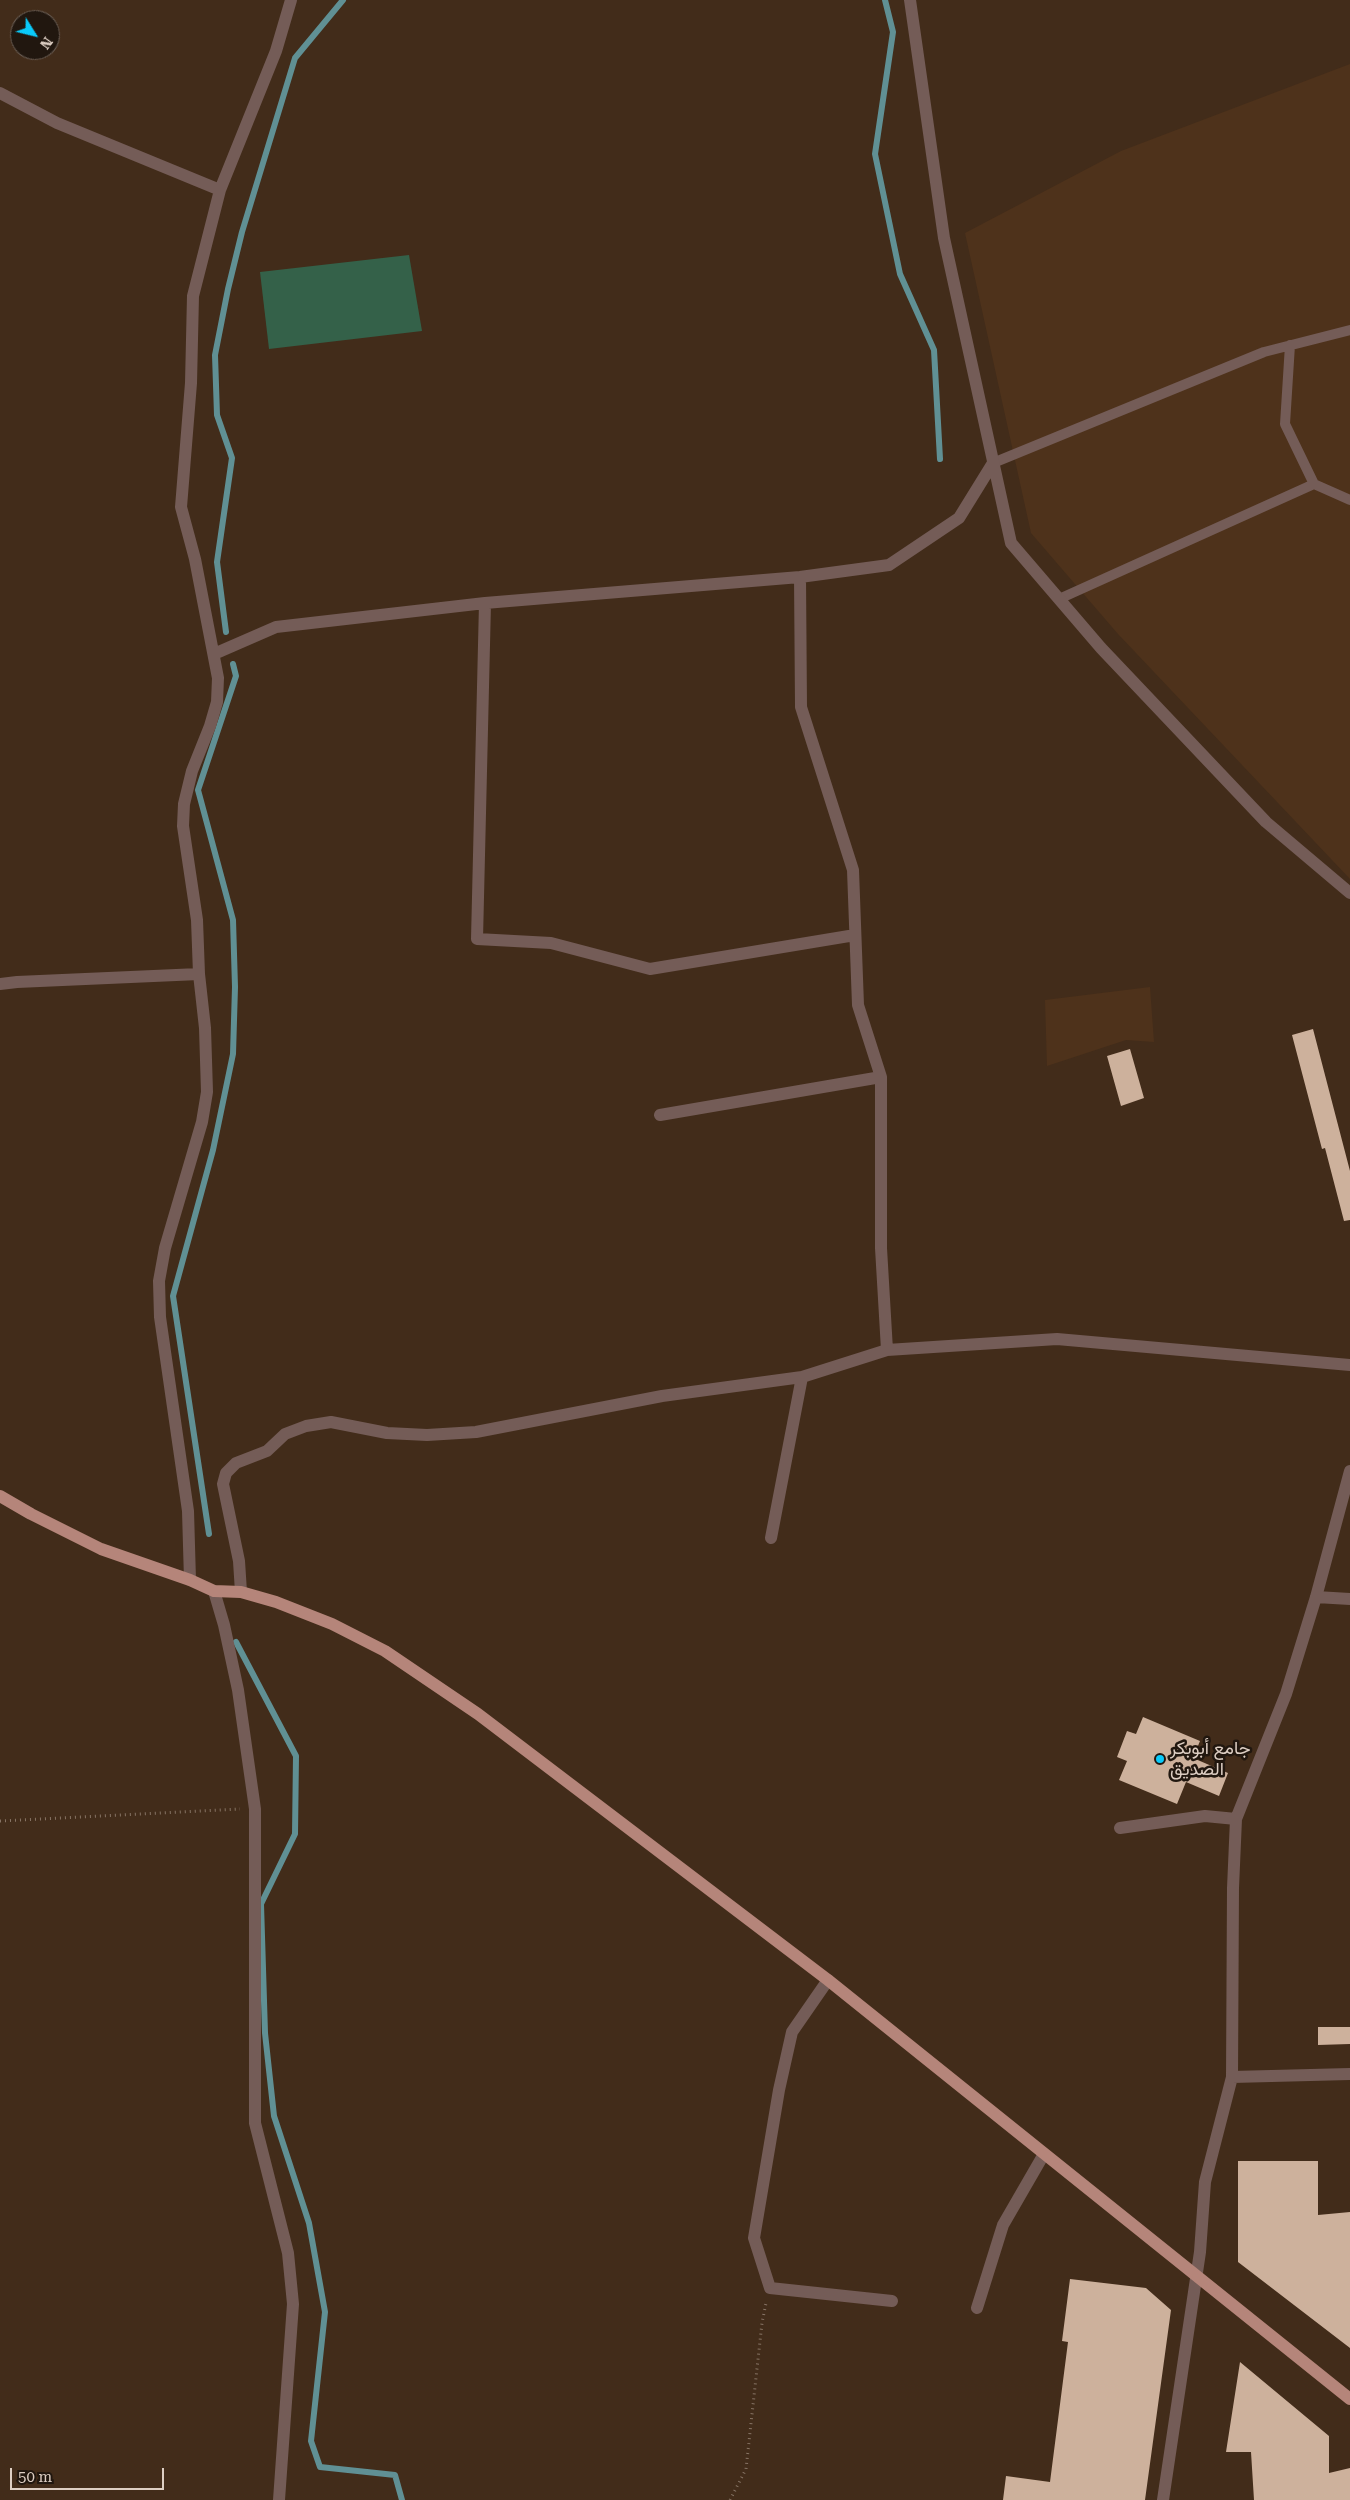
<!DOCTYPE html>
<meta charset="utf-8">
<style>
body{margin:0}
#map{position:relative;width:1350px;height:2500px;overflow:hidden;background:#422c1a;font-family:"Roboto Serif",serif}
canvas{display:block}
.north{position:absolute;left:10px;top:10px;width:50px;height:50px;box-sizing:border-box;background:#21170f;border:1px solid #6c6057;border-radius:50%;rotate:126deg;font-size:14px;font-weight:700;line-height:20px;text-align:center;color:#ddcec3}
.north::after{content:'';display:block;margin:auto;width:18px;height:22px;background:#0acafa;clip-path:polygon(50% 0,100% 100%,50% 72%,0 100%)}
.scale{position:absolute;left:10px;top:2468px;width:154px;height:22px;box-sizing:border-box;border:2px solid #ddcec3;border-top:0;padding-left:6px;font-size:15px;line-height:18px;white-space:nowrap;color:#ddcec3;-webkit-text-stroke:4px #21170f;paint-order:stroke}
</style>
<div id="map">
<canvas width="1350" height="2500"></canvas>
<div class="north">N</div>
<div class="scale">50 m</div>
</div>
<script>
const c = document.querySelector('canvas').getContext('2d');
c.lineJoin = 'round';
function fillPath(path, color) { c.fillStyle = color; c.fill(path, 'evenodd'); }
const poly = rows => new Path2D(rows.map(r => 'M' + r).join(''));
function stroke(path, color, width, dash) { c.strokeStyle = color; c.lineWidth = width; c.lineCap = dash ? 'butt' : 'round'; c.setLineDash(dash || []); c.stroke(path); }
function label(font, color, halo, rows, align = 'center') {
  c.font = font + ' "Roboto Serif",Vazirmatn,serif'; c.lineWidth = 5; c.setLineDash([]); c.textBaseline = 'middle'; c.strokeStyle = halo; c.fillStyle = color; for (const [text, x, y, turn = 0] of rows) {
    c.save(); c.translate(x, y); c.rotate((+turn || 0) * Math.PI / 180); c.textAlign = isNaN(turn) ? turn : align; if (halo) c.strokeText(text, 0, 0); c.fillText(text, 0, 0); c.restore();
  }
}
const built = poly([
 [1350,64,1350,879,1118,634,1031,533,965,233,1121,151],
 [1150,987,1154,1042,1126,1040,1047,1066,1045,1000]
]);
const green = poly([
 [409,255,422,331,269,349,260,272]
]);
const stream = poly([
 [885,0,893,32,875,154,900,274,934,350,940,459],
 [226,632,217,562,232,458,217,415,215,355,228,289,242,232,295,58,343,0],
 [209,1534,173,1296,213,1150,233,1054,235,987,233,920,198,790,236,676,233,664],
 [236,1642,296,1756,295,1834,261,1904,265,2033,274,2116,309,2223,325,2312,311,2441,320,2467,395,2475,402,2500]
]);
const building = poly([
 [1313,1029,1350,1171,1350,1220,1344,1221,1325,1148,1322,1149,1292,1035],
 [1130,1049,1144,1098,1121,1106,1107,1056],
 [1143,1717,1200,1741,1193,1758,1228,1773,1219,1796,1186,1782,1177,1804,1119,1780,1127,1761,1117,1757,1127,1731,1136,1734],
 [1318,2027,1350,2027,1350,2044,1318,2045],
 [1238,2161,1318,2161,1318,2215,1350,2212,1350,2348,1238,2262],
 [1070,2279,1146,2288,1171,2310,1145,2500,1003,2500,1006,2476,1050,2482,1068,2342,1062,2341],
 [1240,2362,1329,2436,1329,2473,1350,2468,1350,2500,1254,2500,1251,2452,1226,2452]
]);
const path = poly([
 [0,1821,240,1809],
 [730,2500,746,2469,762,2323,766,2303]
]);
const lane = poly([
 [1290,345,1285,424,1314,484],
 [993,463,1264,352,1350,330],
 [1059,599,1314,484,1350,500]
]);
const street = poly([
 [910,0,944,238,1011,543,1101,648,1266,822,1350,893],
 [0,93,57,123,220,190],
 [800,577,801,707,853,870,858,1005,881,1077,881,1248,887,1350],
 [485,603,477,939,551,943,650,969,855,935],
 [214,654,276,627,485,603,800,577,889,565,959,518,993,463],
 [0,984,17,982,199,974],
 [660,1115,881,1077],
 [771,1538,802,1377],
 [190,1580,188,1511,160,1317,159,1281,165,1248,202,1122,207,1092,205,1028,199,974,197,920,183,826,184,804,192,771,210,726,217,702,218,678,195,559,181,507,191,383,193,296,220,190,276,51,291,0],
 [214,1591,224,1625,238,1690,255,1809,255,2123,288,2253,293,2304,279,2500],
 [241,1592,239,1561,223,1484,226,1473,236,1463,267,1451,285,1434,306,1426,331,1422,387,1433,427,1435,476,1432,662,1396,802,1377,887,1350,1057,1339,1350,1365],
 [1316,1597,1350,1599],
 [1120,1828,1205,1816,1236,1819],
 [828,1980,792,2032,779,2090,754,2238,770,2288,892,2301],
 [1232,2077,1350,2074],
 [977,2308,1003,2225,1044,2154],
 [1163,2500,1200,2252,1205,2182,1232,2077,1233,1888,1236,1819,1286,1694,1316,1597,1350,1471]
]);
const primary = poly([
 [0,1496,31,1514,101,1549,190,1580,214,1591,241,1592,276,1602,332,1624,385,1651,478,1714,828,1980,1350,2399]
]);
const markers = [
 [1160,1759,5,"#0acafa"]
];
const poiNames = [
 ["جامع أبوبكر",1170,1749],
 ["الصديق",1170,1770]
];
fillPath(built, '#4e321b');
fillPath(green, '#346149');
stroke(stream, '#609094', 6);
fillPath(building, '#cdb19c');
stroke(path, '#877465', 3, [1, 4]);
stroke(lane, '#745c57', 10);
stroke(street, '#745c57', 12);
stroke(primary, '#b5857a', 12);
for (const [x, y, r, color] of markers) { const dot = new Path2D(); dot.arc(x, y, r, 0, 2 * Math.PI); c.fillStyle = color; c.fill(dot); stroke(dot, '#21170f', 2); }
label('18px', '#ddcec3', '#21170f', poiNames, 'left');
</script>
